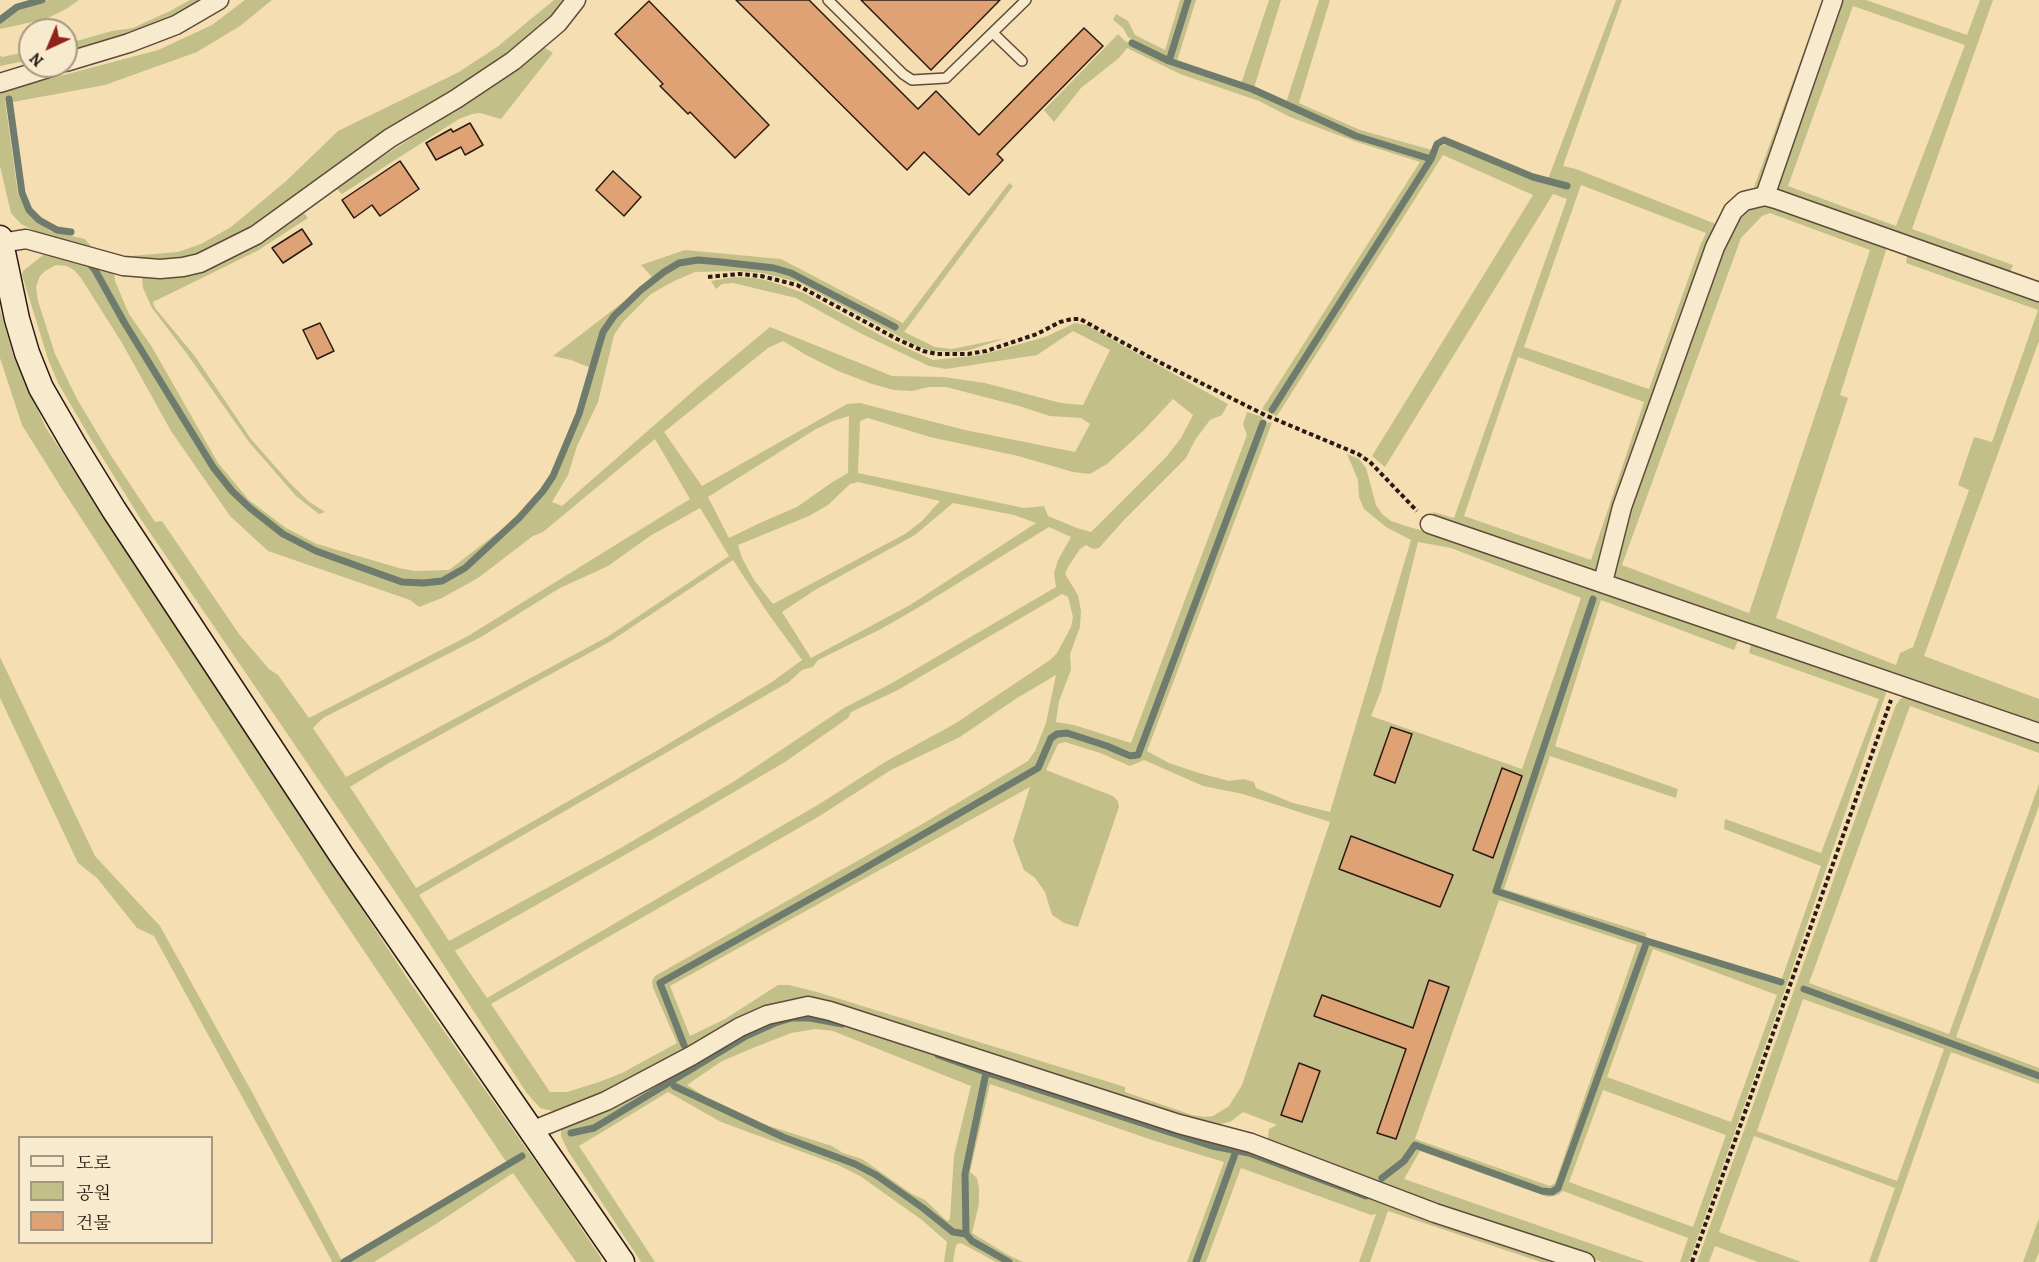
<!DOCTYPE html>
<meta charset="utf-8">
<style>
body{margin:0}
#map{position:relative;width:2039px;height:1262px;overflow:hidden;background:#f5dfb2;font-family:Alegreya,"Noto Serif KR",serif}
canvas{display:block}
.legend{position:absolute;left:18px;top:1136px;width:195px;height:108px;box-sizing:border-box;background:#f8eacd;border:2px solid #a69783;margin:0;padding:8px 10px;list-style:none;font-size:18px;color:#2b1a13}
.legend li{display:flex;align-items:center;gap:12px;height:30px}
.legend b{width:30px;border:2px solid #a69783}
.north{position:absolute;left:18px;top:18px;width:60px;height:60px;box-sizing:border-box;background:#f8eacd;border:2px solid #a69783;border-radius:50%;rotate:224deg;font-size:16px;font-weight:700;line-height:24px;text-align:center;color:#2b1a13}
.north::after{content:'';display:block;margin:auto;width:21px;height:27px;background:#8f2418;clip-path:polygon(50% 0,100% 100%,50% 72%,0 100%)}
</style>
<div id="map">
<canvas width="2039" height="1262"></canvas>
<ul class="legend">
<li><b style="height:8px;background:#f8eacd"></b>도로</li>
<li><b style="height:16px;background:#c2c088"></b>공원</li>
<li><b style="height:16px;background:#dea274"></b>건물</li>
</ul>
<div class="north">N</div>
</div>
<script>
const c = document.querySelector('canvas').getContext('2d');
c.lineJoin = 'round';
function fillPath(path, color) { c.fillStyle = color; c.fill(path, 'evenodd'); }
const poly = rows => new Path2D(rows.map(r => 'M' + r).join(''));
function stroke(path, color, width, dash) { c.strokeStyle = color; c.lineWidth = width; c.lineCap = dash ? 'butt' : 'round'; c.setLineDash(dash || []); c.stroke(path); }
const green = poly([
 [48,0,79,0,66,9,46,19,0,29,0,22,3,21,18,9],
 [190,0,204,0,167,21,147,29,66,51,66,44,112,31,133,28,170,11],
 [245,0,272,0,240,26,197,52,105,85,13,102,9,97,5,101,18,194,26,210,50,231,85,239,94,250,41,234,21,224,11,213,0,166,0,92,158,50,212,25],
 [554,0,567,0,532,41,316,180,261,224,212,251,167,262,119,257,178,252,201,244,231,227,285,182,338,131,459,72,497,47],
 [1180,0,1186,0,1168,59,1128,37,1123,28,1113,20,1116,14,1128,21,1135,35,1165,50],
 [1190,0,1196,0,1177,61,1172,60],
 [1269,0,1281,0,1254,88,1241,84],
 [1319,0,1330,0,1299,103,1360,130,1432,150,1430,156,1357,134,1286,103],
 [1616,0,1622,0,1563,166,1576,169,1721,226,1601,567,1596,572,1435,520,1433,512,1454,518,1567,199,1553,194,1385,467,1372,456,1533,195,1443,155,1277,416,1272,414,1441,146,1448,144,1537,181,1569,189,1570,185,1548,179],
 [1581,185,1706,233,1700,246,1649,389,1524,347],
 [1518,357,1644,402,1591,560,1464,516],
 [1823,0,1831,0,1764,190,1754,187],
 [1839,0,1866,0,1967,35,1980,0,1993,0,1912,229,2013,265,2009,275,1778,194,1775,187],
 [1853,6,1965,45,1896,226,1788,186],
 [1118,34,1125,41,1170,65,1251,91,1356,137,1428,159,1268,412,1262,409,1420,162,1357,142,1290,117,1259,101,1180,74,1127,48,1119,58,1081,88,1054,122,1044,110],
 [542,46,553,53,501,119,480,113,472,114,459,119,342,194,335,187,466,103],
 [30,51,30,60,0,66,0,55,2,57],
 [1009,183,1013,186,904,332,935,347,952,349,1006,338,970,350,957,352,932,351,917,346,798,282,762,273,736,271,695,272,672,282,651,294,623,322,614,335,598,402,577,446,568,475,552,502,562,506,699,386,770,327,892,376,944,377,985,383,1061,403,1083,405,1110,350,1073,331,1037,355,946,369,929,366,860,333,796,298,733,283,722,284,716,289,711,281,734,277,755,278,769,281,804,293,889,340,933,360,981,355,1045,337,1075,323,1086,325,1228,404,1222,415,1210,420,1195,440,1186,458,1124,520,1099,548,1093,549,1086,545,1080,549,1068,567,1065,574,1078,595,1081,611,1080,627,1070,654,1071,670,1059,701,1056,722,1074,725,1131,743,1247,435,1243,424,1247,412,1263,417,1137,753,1130,755,1108,744,1067,731,1056,732,1050,737,1036,766,1030,771,857,871,658,982,682,1045,684,1047,686,1043,664,984,859,875,1040,770,1054,740,1058,737,1066,736,1106,749,1129,760,1140,758,1266,424,1269,422,1272,423,1147,751,1169,763,1199,773,1229,781,1244,779,1254,782,1256,788,1293,803,1330,812,1411,540,1386,527,1364,509,1359,497,1358,480,1347,454,1359,459,1366,468,1376,505,1382,514,1391,521,1409,527,1433,533,1740,636,1734,650,1601,600,1555,746,1678,789,1676,798,1550,756,1504,889,1646,933,1646,938,1498,890,1596,598,1590,597,1494,892,1644,941,1559,1185,1553,1190,1541,1189,1414,1142,1402,1159,1379,1177,1383,1180,1406,1162,1416,1147,1542,1193,1553,1194,1559,1190,1648,943,1780,984,1821,866,1724,829,1725,819,1821,853,1879,699,1749,653,1752,640,1888,687,1787,984,1689,1262,1680,1262,1688,1238,1563,1191,1558,1195,1548,1197,1420,1151,1404,1179,1644,1262,1602,1262,1476,1221,1269,1142,1268,1136,1269,1129,1277,1125,1243,1112,1230,1122,1220,1124,1203,1122,799,1001,785,1002,765,1010,601,1096,565,1109,553,1111,540,1108,526,1092,419,927,140,518,89,436,58,383,48,359,22,275,23,271,43,255,56,256,88,264,212,468,231,492,264,522,282,535,315,552,402,583,433,584,443,583,455,577,479,559,521,519,544,492,563,457,581,415,604,333,616,317,665,273,680,265,698,262,774,270,811,284,894,328,896,326,813,281,774,267,698,259,679,262,652,277,641,265,685,250,781,259,903,323],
 [56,265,66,266,74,270,81,278,122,343,171,431,230,516,268,551,410,600,419,607,442,598,478,578,533,536,543,532,655,439,690,499,468,636,309,718,278,675,269,669,239,634,162,521,155,522,110,454,77,399,55,354,38,301,36,287,40,276,45,271],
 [783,341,806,355,838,371,872,384,894,390,912,391,929,387,946,387,1019,406,1050,416,1081,418,1090,424,1075,452,965,430,860,403,847,404,702,486,664,432,768,348],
 [1173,399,1193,415,1181,438,1167,456,1091,532,1077,528,1048,516,1044,506,1024,508,858,473,860,421,868,418,930,437,1018,456,1073,472,1090,474,1107,464,1143,431],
 [849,416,848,473,831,483,797,507,762,522,729,538,708,497,816,429,833,421],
 [858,482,940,501,922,521,905,534,773,604,754,580,742,558,738,545,809,516,828,505,850,484],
 [953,503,1014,515,1036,523,910,605,811,658,782,612,815,590,915,535],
 [700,508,729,556,607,637,346,777,313,728,323,718,481,637,560,588,608,566,650,536],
 [1049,527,1071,537,1058,560,1054,573,1056,587,892,683,844,708,733,782,619,849,449,941,419,895,789,682,802,670,813,667,818,660,881,629,921,606],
 [1418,542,1451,548,1581,598,1522,769,1371,716,1381,691],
 [733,560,767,612,802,660,772,682,658,750,416,888,350,787,389,763,611,641],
 [1062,594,1068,597,1073,617,1071,627,1057,653,1050,660,956,723,885,762,821,803,487,998,455,951,676,826,785,762,848,718,851,712,896,691],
 [1056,675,1046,723,1035,751,1028,761,924,823,655,976,652,981,653,988,677,1043,622,1073,599,1082,567,1092,550,1092,491,1004,818,817,891,770,960,737,1017,698],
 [1065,742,1100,753,1130,766,1144,760,1203,786,1243,794,1330,822,1242,1085,1229,1106,1213,1116,1205,1117,1192,1115,1125,1092,1125,1087,817,992,789,985,778,985,725,1019,690,1036,670,986,1030,787,1013,841,1024,870,1035,878,1045,892,1052,915,1064,923,1078,927,1119,807,1118,801,1113,796,1046,770,1058,744],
 [1499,900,1637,945,1555,1183,1550,1186,1415,1139],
 [1653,949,1777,995,1731,1122,1607,1077],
 [1603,1090,1726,1135,1693,1227,1569,1182],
 [1763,202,1888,244,1840,395,1848,398,1776,618,1896,665,1900,653,1913,647,1969,490,1958,485,1974,437,1992,442,2038,310,1906,263,1908,251,2039,297,2039,341,1924,656,2039,699,2039,727,1619,582,1615,577,1612,567,1628,509,1733,223,1748,208],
 [1770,213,1870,250,1749,613,1622,565,1741,238,1762,216],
 [302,211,308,218,257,251,153,302,155,308,194,355,251,439,288,481,308,501,325,512,319,514,296,496,249,442,187,354,152,308,143,288,142,278,164,279,197,272],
 [94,266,114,271,115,281,129,314,152,347,218,463,249,500,286,528,317,544,399,568,415,571,449,570,518,517,464,567,441,580,432,581,403,580,316,549,283,533,251,507,233,490,215,466,125,321],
 [640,289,613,315,602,331,591,368,571,360,553,356],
 [0,309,13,355,46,428,409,981,563,1201,601,1258,601,1262,576,1262,513,1173,439,1222,374,1262,347,1262,524,1155,521,1155,507,1163,331,902,62,489,22,425,0,358],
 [0,657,95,856,160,926,253,1094,342,1261,341,1262,331,1262,332,1261,154,936,137,928,97,878,78,863,0,698],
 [1908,695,2039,738,2039,753,1910,706,1809,983,1949,1034,2039,784,2039,806,1956,1037,2039,1068,2039,1073,1804,985,1801,988,1802,992,2039,1079,2039,1084,1951,1052,1877,1262,1869,1262,1895,1188,1754,1136,1719,1232,1801,1262,1758,1262,1715,1246,1709,1262,1697,1262,1895,707,1900,699],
 [1803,999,1944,1049,1897,1181,1757,1131],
 [802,1011,815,1013,858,1023,1119,1111,1212,1138,1248,1146,1443,1221,1573,1262,1567,1262,1444,1222,1249,1152,1213,1144,991,1073,878,1032,831,1019,791,1016,745,1035,593,1126,571,1132,568,1135,594,1129,747,1038,792,1019,831,1023,877,1035,985,1073,964,1174,964,1232,954,1231,924,1207,877,1174,856,1162,741,1117,681,1087,677,1089,740,1120,782,1138,835,1157,875,1176,922,1209,946,1230,958,1236,965,1235,970,1242,1006,1262,996,1262,961,1243,957,1244,955,1249,953,1262,944,1262,947,1242,922,1220,860,1176,838,1165,721,1122,668,1092,579,1146,655,1262,641,1262,568,1151,561,1136,561,1130,567,1124,616,1101,752,1027,786,1015],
 [816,1029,833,1031,971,1086,954,1155,950,1219,947,1221,925,1200,912,1194,862,1159,843,1153,832,1146,769,1126,704,1096,687,1085,722,1061,753,1048,791,1033],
 [988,1074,1212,1147,1234,1152,1194,1262,1187,1262,1224,1162,1152,1140,990,1084,970,1172,977,1178,979,1188,979,1204,972,1233,1008,1255,1023,1262,1013,1262,972,1239,968,1233,967,1174],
 [1238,1153,1249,1155,1443,1226,1557,1262,1541,1262,1388,1211,1370,1262,1359,1262,1376,1214,1371,1215,1241,1168,1206,1262,1199,1262],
 [2039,1218,2039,1252,2035,1262,2023,1262]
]);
const stream = poly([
 [0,20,17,7,42,0],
 [1132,43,1169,61,1252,89,1356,136,1431,159,1272,410],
 [1169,61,1188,0],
 [9,99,22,193,29,210,39,220,57,230,71,232],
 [1431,159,1437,144,1444,140,1533,177,1567,186],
 [87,261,95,270,124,322,213,467,232,491,250,508,283,534,316,551,402,582,423,583,442,581,465,568,519,518,543,491,553,476,579,414,603,332,614,316,641,290,664,272,679,263,698,260,721,262,774,268,791,273,895,327],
 [1593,599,1496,891,1647,941],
 [1804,989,2039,1076],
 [684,1045,660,983,858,872,1031,772,1038,768,1051,738,1057,734,1067,733,1107,746,1130,756,1138,755,1263,423],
 [938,1055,991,1074,1212,1146,1249,1153,1366,1196],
 [986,1073,965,1174,966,1234,972,1241,1009,1262],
 [674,1086,783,1137,855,1164,876,1175,923,1208,953,1232,966,1234],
 [571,1133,594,1128,746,1036,775,1023,792,1018,810,1018,842,1024],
 [1382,1178,1404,1161,1415,1145,1542,1191,1552,1192,1558,1188,1647,941,1781,982],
 [344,1262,522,1156],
 [1196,1262,1236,1151]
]);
const building = poly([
 [736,0,809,0,918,109,936,91,979,135,1084,28,1103,46,997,154,1003,160,969,195,924,152,907,170,736,0],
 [861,0,1000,0,931,70,861,0],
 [649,1,769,125,735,158,690,112,688,114,660,86,663,84,615,34,649,1],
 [470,123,483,145,465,155,461,147,436,160,426,143,451,129,453,132,470,123],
 [400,161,419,189,380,216,372,205,354,218,342,200,400,161],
 [613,171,641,197,624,216,596,190,613,171],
 [302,229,312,244,283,263,272,248,302,229],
 [320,323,334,351,317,359,303,330,320,323],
 [1391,727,1412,734,1395,783,1374,775,1391,727],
 [1502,768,1522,776,1493,858,1473,850,1502,768],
 [1351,836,1453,875,1440,907,1339,869,1351,836],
 [1429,980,1449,987,1396,1139,1377,1133,1406,1049,1314,1016,1322,995,1413,1028,1429,980],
 [1299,1063,1320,1071,1302,1122,1281,1115,1299,1063]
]);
const path = poly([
 [708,277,739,274,761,276,797,285,897,339,923,351,937,354,968,354,986,351,1037,334,1060,322,1072,319,1080,319,1153,359,1265,415,1358,454,1370,462,1417,511],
 [1692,1262,1891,700]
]);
const lane = poly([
 [828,0,903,74,912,80,946,78,1026,0],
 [993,33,1022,61]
]);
const street = poly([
 [66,62,129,43,176,25,219,0],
 [0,83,55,66],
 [1765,196,1833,0],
 [0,243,26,239,123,266,160,269,183,267,200,263,256,235,390,138,456,99,513,61,558,23,576,0],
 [1430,524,2039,733],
 [1603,582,1622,507,1715,247,1733,211,1744,201,1765,196,1776,199,2039,292],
 [531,1131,606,1101,691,1056,740,1027,767,1015,808,1006,830,1011,1179,1124,1251,1143,1435,1213,1585,1262]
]);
const secondary = poly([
 [0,238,17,319,27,353,41,388,74,445,114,510,342,856,622,1262]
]);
fillPath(green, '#c2c088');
stroke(stream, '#6f7c6d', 7);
fillPath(building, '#dea274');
stroke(building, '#2b1a13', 1.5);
stroke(lane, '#5e4b3b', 12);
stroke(street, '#5e4b3b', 21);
stroke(secondary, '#2b1a13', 27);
stroke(path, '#2b1a13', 4, [4.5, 3]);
stroke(lane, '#f8eacd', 9);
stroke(street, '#f8eacd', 18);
stroke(secondary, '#f8eacd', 24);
</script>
